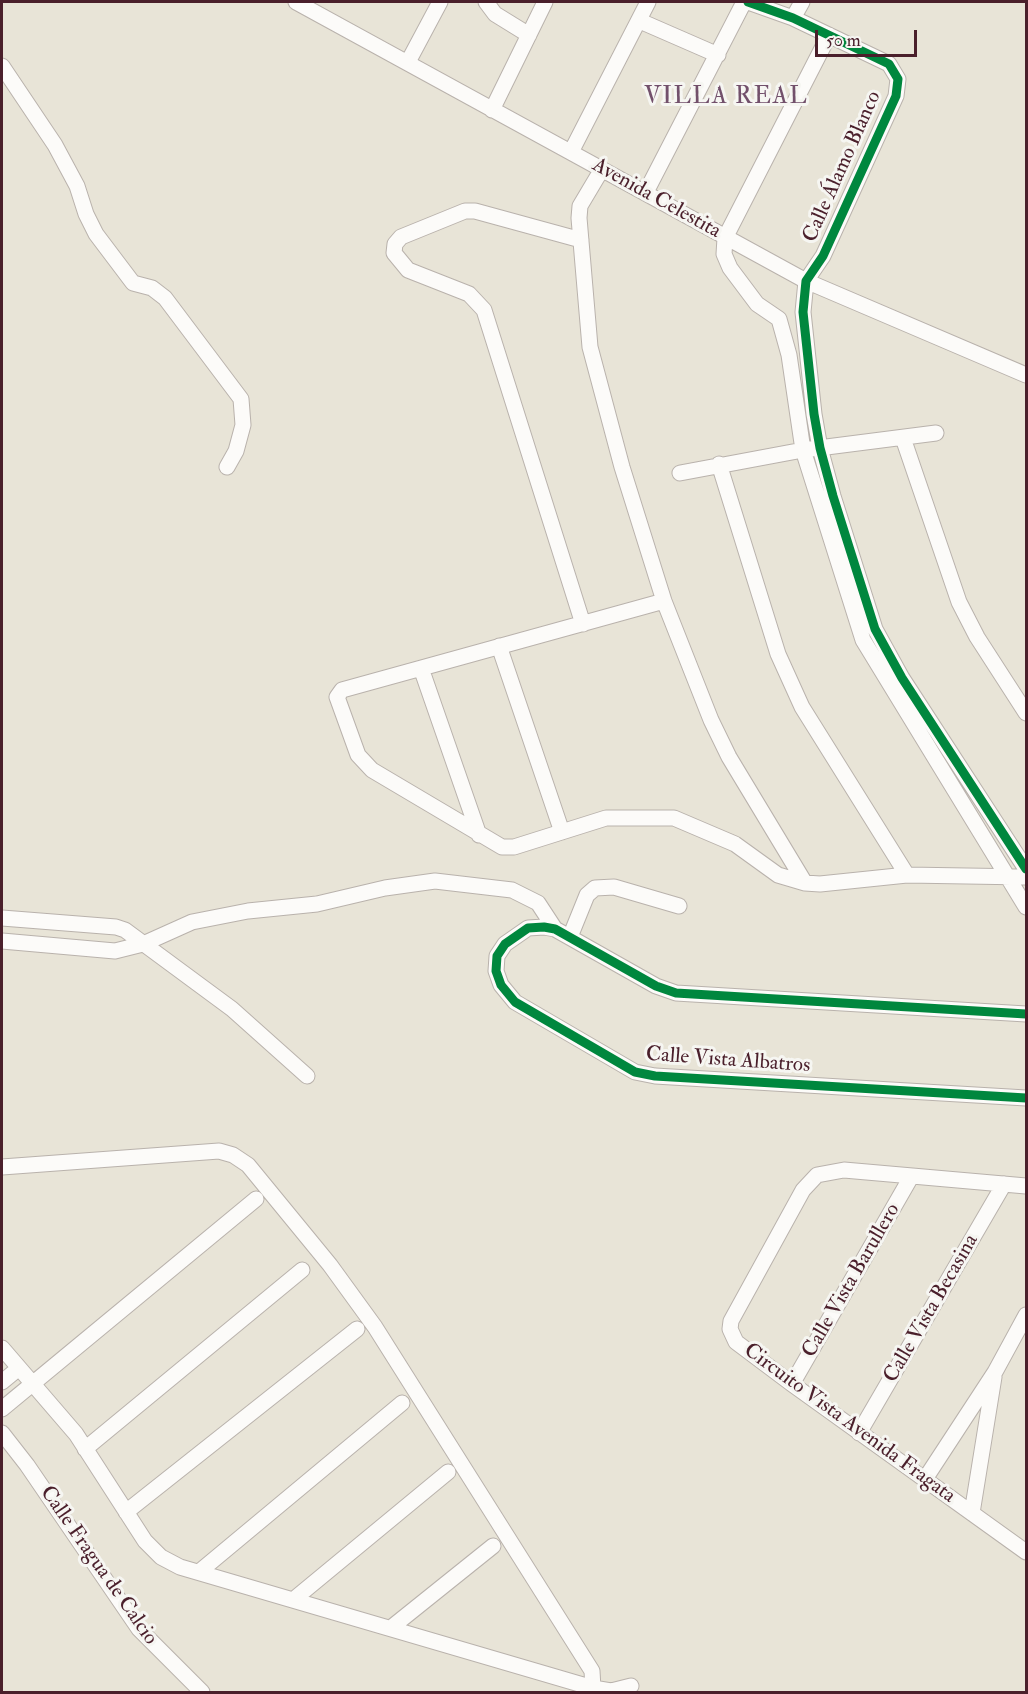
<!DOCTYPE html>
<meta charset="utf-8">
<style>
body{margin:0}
#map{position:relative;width:1028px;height:1694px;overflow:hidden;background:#e8e4d7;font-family:"IM FELL Double Pica",serif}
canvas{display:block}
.frame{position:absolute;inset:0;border:3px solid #4a1f2b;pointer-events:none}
.scale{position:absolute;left:815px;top:30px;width:102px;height:27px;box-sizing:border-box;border:3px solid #4a1f2b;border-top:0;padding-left:8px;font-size:18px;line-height:21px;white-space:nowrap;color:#4a1f2b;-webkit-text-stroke:4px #f6f6f2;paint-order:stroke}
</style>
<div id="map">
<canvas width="1028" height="1694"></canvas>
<div class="frame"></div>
<div class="scale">50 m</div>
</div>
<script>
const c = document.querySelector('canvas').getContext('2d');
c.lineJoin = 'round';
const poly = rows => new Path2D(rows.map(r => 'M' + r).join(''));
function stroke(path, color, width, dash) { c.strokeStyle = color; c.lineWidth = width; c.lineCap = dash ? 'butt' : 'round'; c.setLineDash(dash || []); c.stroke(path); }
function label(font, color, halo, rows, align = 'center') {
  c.font = font + ' "IM FELL Double Pica",serif'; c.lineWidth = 6; c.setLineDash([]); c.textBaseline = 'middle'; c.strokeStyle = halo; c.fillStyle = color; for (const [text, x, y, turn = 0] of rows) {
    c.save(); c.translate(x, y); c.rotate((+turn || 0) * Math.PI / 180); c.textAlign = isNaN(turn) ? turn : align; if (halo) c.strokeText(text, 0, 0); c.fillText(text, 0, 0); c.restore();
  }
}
const minor = poly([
 [296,2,806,281,1026,375],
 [486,2,495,14,529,35],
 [748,2,793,18,889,64,898,79,896,96,823,256,806,281,803,312,814,414,820,448,833,496,875,629,902,678,1026,869],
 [793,18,802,2],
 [640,21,718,55],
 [829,35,725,238,724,254,730,268,757,304,779,319,789,355,803,450,863,640,1026,907],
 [408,62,440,2],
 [2,66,55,145,77,186,86,214,96,234,133,283,152,288,165,298,241,399,243,425,236,451,227,467],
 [492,110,545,2],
 [571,152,648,2],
 [602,169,580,206,579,218,590,347,622,467,664,601,711,720,729,757,805,883,820,884,907,875,1026,877],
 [646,192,744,2],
 [581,240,475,211,465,211,401,237,395,244,394,253,408,270,469,294,484,310,583,624],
 [903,438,959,602,977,637,1026,713],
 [719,464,778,654,802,707,907,875],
 [680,473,803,450,936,433],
 [664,601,342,690,337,697,358,755,372,770,502,847,514,847,606,818,674,818,735,844,778,875,805,883],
 [499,646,562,832],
 [421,668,479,835],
 [2,918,116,927,125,930,232,1009,307,1076],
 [570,937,587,895,595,888,614,887,679,906],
 [2,941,115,951,143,944,192,922,248,911,317,904,385,888,435,881,512,890,538,903,555,929],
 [1026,1014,676,993,656,986,555,929,544,927,528,928,505,944,497,956,496,971,501,985,515,1002,635,1072,655,1076,1026,1098],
 [2,1167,219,1151,233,1155,248,1165,330,1265,375,1327,592,1671,593,1688],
 [1026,1186,844,1170,817,1175,803,1190,731,1321,730,1329,736,1342,792,1384,1026,1552],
 [2,1348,76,1434,145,1541,161,1557,180,1567,593,1688,611,1691,631,1686],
 [2,1382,19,1368],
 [792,1384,911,1177],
 [2,1409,256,1199],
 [2,1433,27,1465,139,1629,202,1692],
 [859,1433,1004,1184],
 [85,1449,302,1270],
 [925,1479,995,1372,1026,1315],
 [126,1512,357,1329],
 [972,1513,994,1377],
 [199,1572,402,1403],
 [293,1600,448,1472],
 [392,1627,493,1546]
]);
const cycleway = poly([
 [748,2,793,18,889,64,898,79,896,96,823,256,806,281,803,312,814,414,820,448,833,496,875,629,902,678,1026,869],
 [1026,1014,676,993,656,986,555,929,544,927,528,928,505,944,497,956,496,971,501,985,515,1002,635,1072,655,1076,1026,1098]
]);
const streetNames = [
 ["Calle Álamo Blanco",843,167,-66],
 ["Avenida Celestita",656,199,29],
 ["Calle Vista Albatros",728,1061,4],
 ["Calle Vista Barullero",852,1281,-60],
 ["Calle Vista Becasina",932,1309,-60],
 ["Circuito Vista Avenida Fragata",849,1424,36],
 ["Calle Fragua de Calcio",98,1566,55]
];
const quarterNames = [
 ["VILLA REAL",726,98]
];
stroke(minor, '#b9b2ac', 17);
stroke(minor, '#fcfbf9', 15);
stroke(cycleway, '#00873e', 9);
label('21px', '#4a1f2b', '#f6f6f2', streetNames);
c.letterSpacing = '1.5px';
label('24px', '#72506b', '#f6f6f2', quarterNames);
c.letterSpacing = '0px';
</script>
